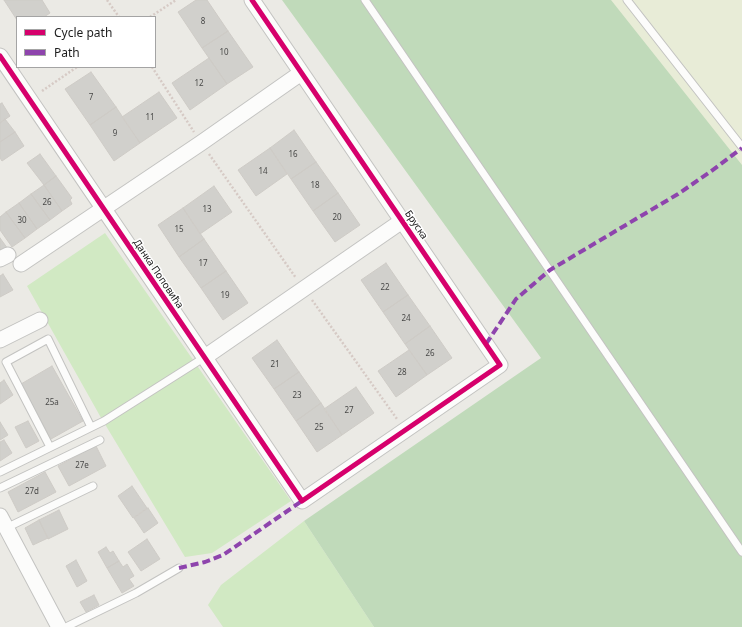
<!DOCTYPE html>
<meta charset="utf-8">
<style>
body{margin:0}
#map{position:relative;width:742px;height:627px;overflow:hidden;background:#ebeae5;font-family:"Noto Sans",sans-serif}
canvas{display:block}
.legend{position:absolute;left:16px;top:16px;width:140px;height:52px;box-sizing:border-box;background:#fff;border:1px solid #a4a4a4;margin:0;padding:5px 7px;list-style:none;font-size:12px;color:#1c1c1c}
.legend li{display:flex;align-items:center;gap:8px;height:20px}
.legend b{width:20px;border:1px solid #a4a4a4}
</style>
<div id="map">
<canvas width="742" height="627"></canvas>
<ul class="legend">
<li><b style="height:5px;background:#d6006c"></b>Cycle path</li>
<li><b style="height:5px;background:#8e44ad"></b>Path</li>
</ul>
</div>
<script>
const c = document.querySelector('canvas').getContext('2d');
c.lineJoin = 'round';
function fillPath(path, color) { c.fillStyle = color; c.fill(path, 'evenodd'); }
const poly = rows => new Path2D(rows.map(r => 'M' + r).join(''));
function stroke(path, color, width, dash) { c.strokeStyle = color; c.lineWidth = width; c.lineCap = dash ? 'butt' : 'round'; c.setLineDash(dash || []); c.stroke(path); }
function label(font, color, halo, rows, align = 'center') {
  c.font = font + ' "Noto Sans",sans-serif'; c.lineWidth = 3; c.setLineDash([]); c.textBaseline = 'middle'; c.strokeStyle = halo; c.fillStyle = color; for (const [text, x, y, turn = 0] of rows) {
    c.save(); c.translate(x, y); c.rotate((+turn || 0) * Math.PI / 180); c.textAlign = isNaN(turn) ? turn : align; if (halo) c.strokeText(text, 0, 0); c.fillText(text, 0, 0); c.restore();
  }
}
const farmland = poly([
 [609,0,742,0,742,170]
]);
const grass = poly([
 [105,233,291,501,212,553,185,557,100,416,27,286],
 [304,521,374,627,223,627,208,605,221,585]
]);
const forest = poly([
 [282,0,611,0,742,165,742,627,374,627,304,521,541,358]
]);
const building = poly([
 [4,0,42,0,50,13,44,17,17,17,17,20,4,0],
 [196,0,207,0,228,31,202,48,178,12,196,0],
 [228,31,253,67,227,84,202,48,228,31],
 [209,58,227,84,190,110,172,83,209,58],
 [91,72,116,107,90,125,65,89,91,72],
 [159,92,177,118,140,143,122,117,159,92],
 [2,103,10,116,0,123,0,104,2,103],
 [116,107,140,143,114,161,90,125,116,107],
 [5,119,15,132,0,142,0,123,5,119],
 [294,130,316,162,291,179,270,148,294,130],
 [15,132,24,146,2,161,0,158,0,142,15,132],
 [270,148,287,174,256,196,238,170,270,148],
 [40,154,56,176,44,185,27,163,40,154],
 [316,162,338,193,313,211,291,179,316,162],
 [56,176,72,198,70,200,72,204,62,211,44,185,56,176],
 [44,185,62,211,50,220,31,194,44,185],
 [214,186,232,212,200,234,183,208,214,186],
 [338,193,360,225,335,242,313,211,338,193],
 [31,194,50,220,37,229,19,203,31,194],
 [19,203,37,229,25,238,6,212,19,203],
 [183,208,204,239,179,257,158,225,183,208],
 [6,212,25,238,12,247,0,230,0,217,6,212],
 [0,238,8,249,0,255,0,238],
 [204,239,226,271,201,288,179,257,204,239],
 [386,263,408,295,383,312,361,280,386,263],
 [226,271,248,303,223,320,201,288,226,271],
 [3,274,13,290,0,297,0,276,3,274],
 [408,295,430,326,405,344,383,312,408,295],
 [430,326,452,358,427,375,405,344,430,326],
 [277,340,299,372,274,389,252,358,277,340],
 [409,350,427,375,396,397,378,371,409,350],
 [52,366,83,421,51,439,21,384,52,366],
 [299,372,321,403,296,421,274,389,299,372],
 [4,380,13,395,0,404,0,383,4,380],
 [356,387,374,413,342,435,324,409,356,387],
 [321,403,342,435,317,452,296,421,321,403],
 [28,421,39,441,26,448,15,427,28,421],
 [0,422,8,435,0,440,0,422],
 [4,440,12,453,0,461,0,442,4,440],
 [96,446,106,466,69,486,58,466,96,446],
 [45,472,56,492,18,512,8,492,45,472],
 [132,486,147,508,133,518,118,496,132,486],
 [148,508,158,523,144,533,134,518,148,508],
 [59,510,68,529,48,539,39,520,59,510],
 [39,520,48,538,33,545,25,528,39,520],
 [147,539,160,559,141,571,128,552,147,539],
 [106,547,110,553,113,551,119,561,107,568,98,552,106,547],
 [76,560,87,581,77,587,66,566,76,560],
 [119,561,123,567,127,564,134,576,129,579,134,586,122,593,107,568,119,561],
 [94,595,99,605,86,612,80,602,94,595]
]);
const path = poly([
 [107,0,119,17],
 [150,17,176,0],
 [152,67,194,132],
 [42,91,77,67],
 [209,154,296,278],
 [312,300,397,419]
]);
const lane = poly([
 [365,0,742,552],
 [627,0,742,147],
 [50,447,6,362,48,339,91,427],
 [0,472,104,421,205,357],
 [0,488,100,440],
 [6,528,93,486],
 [66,627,136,593,179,568]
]);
const street = poly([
 [0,56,302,501,500,365,252,0],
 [0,259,8,255],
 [21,264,201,143,301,73],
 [0,340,40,320],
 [205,357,402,221],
 [0,516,59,627]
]);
const quiet = poly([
 [486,344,516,299,550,270,678,194,710,172,742,148],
 [179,568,205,562,223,555,302,501]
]);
const cycleway = poly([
 [0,56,302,501,500,365,252,0]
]);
const numberNames = [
 ["8",203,22],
 ["10",224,53],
 ["12",199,84],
 ["7",91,98],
 ["11",150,118],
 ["9",115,134],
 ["16",293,155],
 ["14",263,172],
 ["18",315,186],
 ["26",47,203],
 ["13",207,210],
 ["20",337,218],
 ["30",22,221],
 ["15",179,230],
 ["17",203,264],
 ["22",385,288],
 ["19",225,296],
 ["24",406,319],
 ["26",430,354],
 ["21",275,365],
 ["28",402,373],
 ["23",297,396],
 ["25a",52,403],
 ["27",349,411],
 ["25",319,428],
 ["27e",82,466],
 ["27d",32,492]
];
const streetNames = [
 ["Бруска",416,225,56],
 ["Данка Поповића",158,274,56]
];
fillPath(farmland, '#e8ecd7');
fillPath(grass, '#d1e9c3');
fillPath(forest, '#c0daba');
fillPath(building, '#d1d0cc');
stroke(building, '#cecbc6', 1);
stroke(lane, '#c3c3c1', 9);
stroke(street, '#c3c3c1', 17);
stroke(path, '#d6cac5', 2.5, [2, 2]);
stroke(lane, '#fcfcfb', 7);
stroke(street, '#fcfcfb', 15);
stroke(quiet, '#8e44ad', 4, [8, 4]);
stroke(cycleway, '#d6006c', 5);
label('8px', '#494948', null, numberNames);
label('10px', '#1c1c1c', '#fff', streetNames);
</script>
